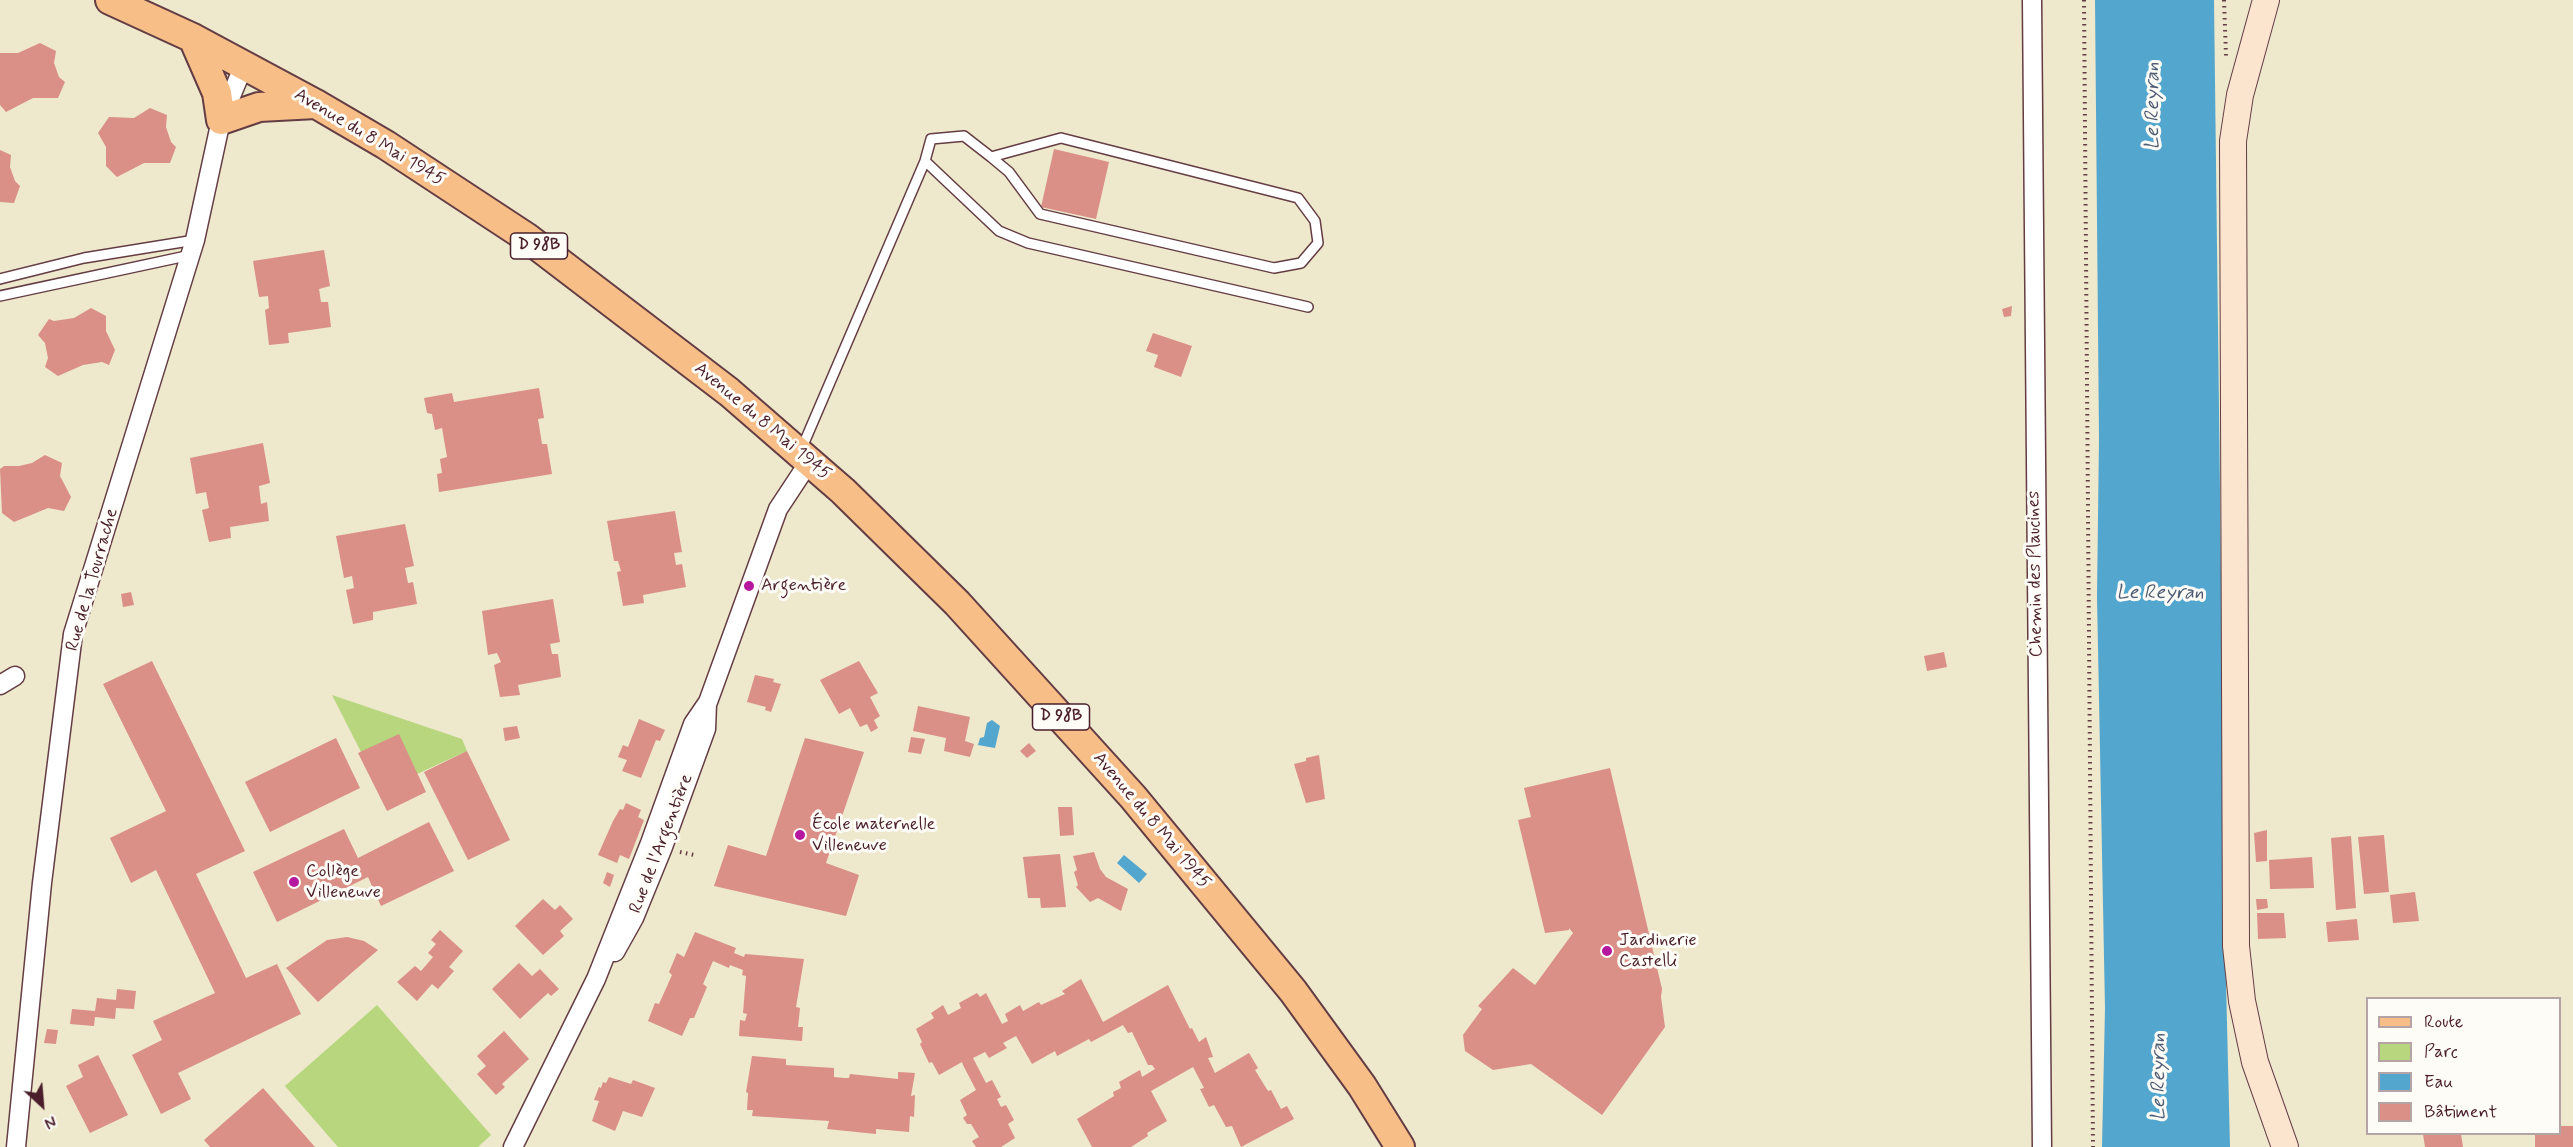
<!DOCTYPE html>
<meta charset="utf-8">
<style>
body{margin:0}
#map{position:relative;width:2573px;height:1147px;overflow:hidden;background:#eee8cc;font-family:Mynerve,sans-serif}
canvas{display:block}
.legend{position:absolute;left:2366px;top:997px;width:195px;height:138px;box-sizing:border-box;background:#fdfcf7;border:2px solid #b5a4a5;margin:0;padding:8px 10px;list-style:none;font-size:18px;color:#4a1f2b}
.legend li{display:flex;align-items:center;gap:12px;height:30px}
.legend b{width:30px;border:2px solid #b5a4a5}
.north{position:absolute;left:12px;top:1075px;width:60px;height:60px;-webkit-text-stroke:4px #fdfcf7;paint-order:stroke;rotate:154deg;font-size:16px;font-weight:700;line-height:24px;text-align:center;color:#4a1f2b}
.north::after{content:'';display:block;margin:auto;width:21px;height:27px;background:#4a1f2b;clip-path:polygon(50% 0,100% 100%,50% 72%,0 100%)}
</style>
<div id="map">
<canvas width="2573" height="1147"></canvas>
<ul class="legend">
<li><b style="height:8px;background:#f7be88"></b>Route</li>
<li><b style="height:16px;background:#b7d67d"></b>Parc</li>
<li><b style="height:16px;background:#53a6ce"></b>Eau</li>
<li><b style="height:16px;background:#da8f87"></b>Bâtiment</li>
</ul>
<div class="north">N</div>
</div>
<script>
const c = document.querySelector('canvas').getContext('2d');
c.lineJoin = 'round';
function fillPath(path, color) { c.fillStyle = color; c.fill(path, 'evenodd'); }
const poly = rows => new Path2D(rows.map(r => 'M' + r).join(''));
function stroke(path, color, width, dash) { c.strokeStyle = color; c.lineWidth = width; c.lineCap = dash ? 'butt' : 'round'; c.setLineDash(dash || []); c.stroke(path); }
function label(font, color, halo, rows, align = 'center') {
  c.font = font + ' Mynerve,sans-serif'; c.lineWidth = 6; c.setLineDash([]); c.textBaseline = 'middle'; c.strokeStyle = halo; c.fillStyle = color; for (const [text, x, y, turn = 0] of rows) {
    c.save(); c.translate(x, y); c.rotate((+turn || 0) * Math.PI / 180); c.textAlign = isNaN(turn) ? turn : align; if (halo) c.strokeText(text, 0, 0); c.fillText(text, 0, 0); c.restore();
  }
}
const green = poly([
 [332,695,462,739,467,751,417,774,361,752],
 [377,1005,491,1135,478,1147,338,1147,285,1086]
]);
const water = poly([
 [2095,0,2214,0,2226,982,2230,1147,2102,1147,2105,1008,2097,596,2099,438],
 [992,720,1000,726,995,748,978,745,980,738,984,737,987,723],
 [1124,855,1147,874,1139,883,1117,863]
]);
const building = poly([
 [40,43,56,51,54,63,59,77,65,82,58,98,33,98,6,112,0,105,0,53,18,53],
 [150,108,167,115,166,127,171,142,176,147,170,163,144,163,117,177,106,166,106,147,98,133,109,117,134,118],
 [1054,149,1109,162,1096,219,1041,207],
 [0,150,11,155,10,167,15,181,20,186,14,203,0,202],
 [324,250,330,286,319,289,321,302,328,302,331,327,288,333,289,343,269,345,265,310,269,308,268,296,259,297,253,261],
 [2012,306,2011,316,2004,317,2002,309],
 [91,308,106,316,106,331,115,350,109,365,102,362,83,365,58,376,45,367,48,358,45,343,38,335,49,319,54,321,74,318],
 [1153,333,1192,346,1181,377,1154,367,1158,355,1146,351],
 [539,388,544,418,538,419,542,444,547,444,552,474,439,492,437,474,442,473,440,459,447,457,442,428,435,430,432,414,427,413,424,398,452,393,454,402],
 [263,443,270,483,259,486,261,504,267,502,269,521,230,527,231,538,209,542,202,510,209,508,206,492,196,494,190,458],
 [45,455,62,463,60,476,71,497,64,511,48,508,14,522,2,513,0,469,4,466,19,466,32,463],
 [675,511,682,552,674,553,676,565,682,564,686,587,643,595,644,603,623,606,617,572,621,571,618,561,614,561,607,521],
 [405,524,414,566,405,568,408,583,413,582,417,604,373,612,373,620,353,624,346,590,354,588,352,576,344,578,336,536],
 [131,592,134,605,123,607,121,594],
 [553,599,560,642,550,644,552,654,558,654,561,677,518,685,520,695,500,697,494,665,501,662,497,653,488,655,482,611],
 [1944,652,1947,667,1927,671,1924,656],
 [152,661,245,851,196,874,246,978,277,964,301,1014,178,1073,191,1099,161,1114,132,1055,162,1040,153,1021,215,993,156,870,131,883,110,838,166,811,103,684],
 [859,661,878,693,870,697,880,716,874,720,878,728,871,732,867,724,860,727,850,708,839,714,820,680],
 [755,675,774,679,773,682,781,684,771,712,765,710,766,707,747,702],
 [918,706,970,717,965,741,974,744,970,757,944,751,946,738,913,731],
 [639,719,665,730,660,741,656,740,641,778,622,771,627,760,618,757,623,745,628,747],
 [517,726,520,738,505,741,503,728],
 [399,734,426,792,387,811,358,753],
 [911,737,925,739,921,754,908,752],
 [336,738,360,788,270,832,245,782],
 [805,738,864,752,826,863,859,875,846,916,714,886,728,845,766,856],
 [1029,743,1036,751,1027,758,1020,751],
 [467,751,510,840,468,860,424,772],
 [1319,755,1325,799,1306,803,1294,764,1306,761,1306,758],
 [1610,768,1662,989,1661,997,1665,1027,1602,1115,1531,1064,1493,1070,1465,1051,1463,1035,1482,1009,1478,1006,1513,968,1535,985,1573,933,1569,928,1569,930,1545,933,1518,820,1531,817,1524,788],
 [626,803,641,810,638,817,644,820,629,859,620,855,617,863,598,855,613,821,620,809,623,810],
 [1058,807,1072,807,1074,835,1060,836],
 [429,822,454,871,381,906,368,877,277,922,253,872,344,829,358,858],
 [2267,830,2267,861,2256,862,2254,833],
 [2384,835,2389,892,2364,894,2358,837],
 [2351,836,2356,908,2336,910,2331,838],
 [1094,852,1100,869,1106,877,1128,889,1121,911,1098,898,1090,902,1076,887,1078,885,1074,872,1077,870,1073,856],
 [1060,854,1066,907,1041,908,1040,898,1028,898,1023,857],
 [2312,857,2314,888,2270,889,2269,860],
 [607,872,614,875,610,887,603,883],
 [2415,892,2419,921,2393,923,2390,895],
 [543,899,555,910,560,905,573,919,560,931,564,936,543,955,515,926],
 [2256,899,2267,899,2268,908,2257,910],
 [2257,913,2284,913,2286,938,2258,939],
 [2357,919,2359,940,2328,942,2326,922],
 [440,930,463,951,449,967,454,971,438,989,432,984,417,1001,397,982,415,966,421,971,433,957,428,953,436,944,431,940],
 [695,932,736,948,734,953,744,957,745,954,804,959,796,1007,800,1008,798,1027,803,1027,802,1041,739,1036,740,1020,745,1021,747,1014,743,1013,746,976,742,975,743,970,730,965,729,968,713,961,703,984,707,987,694,1018,690,1018,682,1036,648,1021,655,1003,659,1004,672,975,669,972,677,953,684,957],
 [347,937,364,941,378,950,318,1002,286,968,327,940],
 [519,963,532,976,540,969,559,989,551,996,548,993,520,1019,492,989],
 [1081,979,1103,1022,1168,985,1190,1029,1192,1028,1199,1042,1206,1037,1213,1057,1208,1058,1215,1073,1249,1053,1258,1068,1255,1070,1268,1091,1271,1090,1281,1109,1287,1106,1294,1119,1241,1147,1232,1126,1226,1127,1214,1105,1209,1107,1200,1089,1204,1088,1193,1067,1151,1091,1167,1121,1147,1133,1148,1136,1131,1147,1092,1147,1077,1119,1114,1096,1113,1092,1121,1088,1119,1082,1140,1070,1142,1077,1155,1069,1152,1065,1148,1065,1132,1032,1128,1033,1123,1025,1091,1042,1089,1039,1057,1056,1055,1051,1032,1064,1016,1036,1003,1043,1007,1048,989,1058,985,1052,973,1058,986,1083,992,1080,1001,1097,997,1099,1001,1107,1006,1105,1014,1120,1008,1124,1015,1138,1001,1147,976,1147,972,1141,979,1137,971,1124,967,1124,963,1118,967,1115,960,1100,976,1090,963,1065,962,1062,939,1075,932,1062,929,1063,920,1044,922,1042,916,1029,934,1018,931,1013,943,1005,948,1015,961,1008,959,1003,977,993,980,997,986,993,1002,1024,1008,1021,1005,1014,1020,1005,1023,1011,1039,1002,1041,1005,1065,994,1062,991],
 [117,989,136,991,134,1009,116,1008,115,1019,95,1017,94,1026,70,1024,72,1009,95,1011,97,998,116,1000],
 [47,1029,58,1030,56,1044,44,1043],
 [504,1031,529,1059,502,1084,505,1087,496,1095,477,1074,486,1066,477,1056],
 [98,1055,128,1115,90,1133,66,1086,83,1077,78,1065],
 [752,1056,786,1059,786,1065,834,1068,834,1077,844,1078,849,1078,850,1074,898,1079,898,1072,915,1073,911,1096,915,1095,914,1117,910,1116,909,1132,876,1129,876,1134,827,1129,829,1121,752,1116,753,1110,747,1110,748,1093,746,1092],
 [609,1077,631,1084,633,1080,655,1088,642,1117,623,1111,615,1131,592,1121,599,1101,594,1100,599,1087,601,1088,603,1082,606,1083],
 [263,1088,315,1147,210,1147,204,1140],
 [2560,1126,2573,1126,2573,1147,2535,1147,2535,1134,2559,1134],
 [2423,1134,2461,1134,2463,1147,2425,1147]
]);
const path = poly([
 [2084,0,2093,1147],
 [2224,0,2226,56],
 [680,852,694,855]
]);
const lane = poly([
 [925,161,931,139,964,136,991,157,1009,172,1040,214,1274,268,1301,263,1318,243,1315,221,1298,198,1061,138,991,157],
 [0,279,84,258,195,240],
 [0,296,191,255],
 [801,450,925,161,999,231,1028,243,1308,307]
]);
const street = poly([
 [2032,0,2042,1147],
 [0,685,15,676],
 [615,952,634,918,663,847,706,729,707,704],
 [16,1147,42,883,73,634,195,240,221,120,244,65],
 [513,1147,596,979,650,843,693,724,708,702,778,509,809,462]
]);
const secondary = poly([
 [2266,0,2240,95,2233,141,2236,946,2242,1001,2255,1062,2285,1147]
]);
const primary = poly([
 [110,0,193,38,316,104,386,145,526,237,729,392,843,491,957,603,1133,797,1293,991,1362,1086,1400,1147],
 [193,38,217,93,221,120,259,107,316,104]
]);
const markers = [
 [749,586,6,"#b5179e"],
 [800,835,6,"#b5179e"],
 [294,882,6,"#b5179e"],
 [1607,951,6,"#b5179e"]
];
const shields = [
 [539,246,57],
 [1061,717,57]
];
const shieldNames = [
 ["D 98B",539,246],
 ["D 98B",1061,717]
];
const streetNames = [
 ["Avenue du 8 Mai 1945",369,138,31],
 ["Avenue du 8 Mai 1945",762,422,40],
 ["Chemin des Plaucines",2036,574,-91],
 ["Rue de la Tourrache",93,580,-74],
 ["Avenue du 8 Mai 1945",1151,821,50],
 ["Rue de l'Argentière",662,844,-69]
];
const poiNames = [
 ["Argentière",761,586],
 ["École maternelle",812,825],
 ["Villeneuve",812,846],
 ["Collège",306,872],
 ["Villeneuve",306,893],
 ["Jardinerie",1619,941],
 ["Castelli",1619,962]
];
const waterNames = [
 ["Le Reyran",2154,106,-90],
 ["Le Reyran",2160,594],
 ["Le Reyran",2160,1077,-90]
];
fillPath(green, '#b7d67d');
fillPath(water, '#53a6ce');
fillPath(building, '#da8f87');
stroke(lane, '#633d43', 12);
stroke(street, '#633d43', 21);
stroke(secondary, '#633d43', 28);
stroke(primary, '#633d43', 32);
stroke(path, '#633d43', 4, [1.5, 4.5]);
stroke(lane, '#fff', 9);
stroke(street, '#fff', 18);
stroke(secondary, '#fce5cf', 26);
stroke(primary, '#f7be88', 28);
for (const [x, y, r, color] of markers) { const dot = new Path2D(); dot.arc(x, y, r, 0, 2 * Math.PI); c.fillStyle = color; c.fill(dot); stroke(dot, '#fdfcf7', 2); }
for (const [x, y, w] of shields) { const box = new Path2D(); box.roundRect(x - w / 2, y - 13, w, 26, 4.5); c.fillStyle = '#fdfcf7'; c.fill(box); stroke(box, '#4a1f2b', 1.5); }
label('bold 16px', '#4a1f2b', null, shieldNames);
label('18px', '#4a1f2b', '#fdfcf7', streetNames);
label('18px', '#4a1f2b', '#fdfcf7', poiNames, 'left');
label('italic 20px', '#4e5c74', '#fdfcf7', waterNames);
</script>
